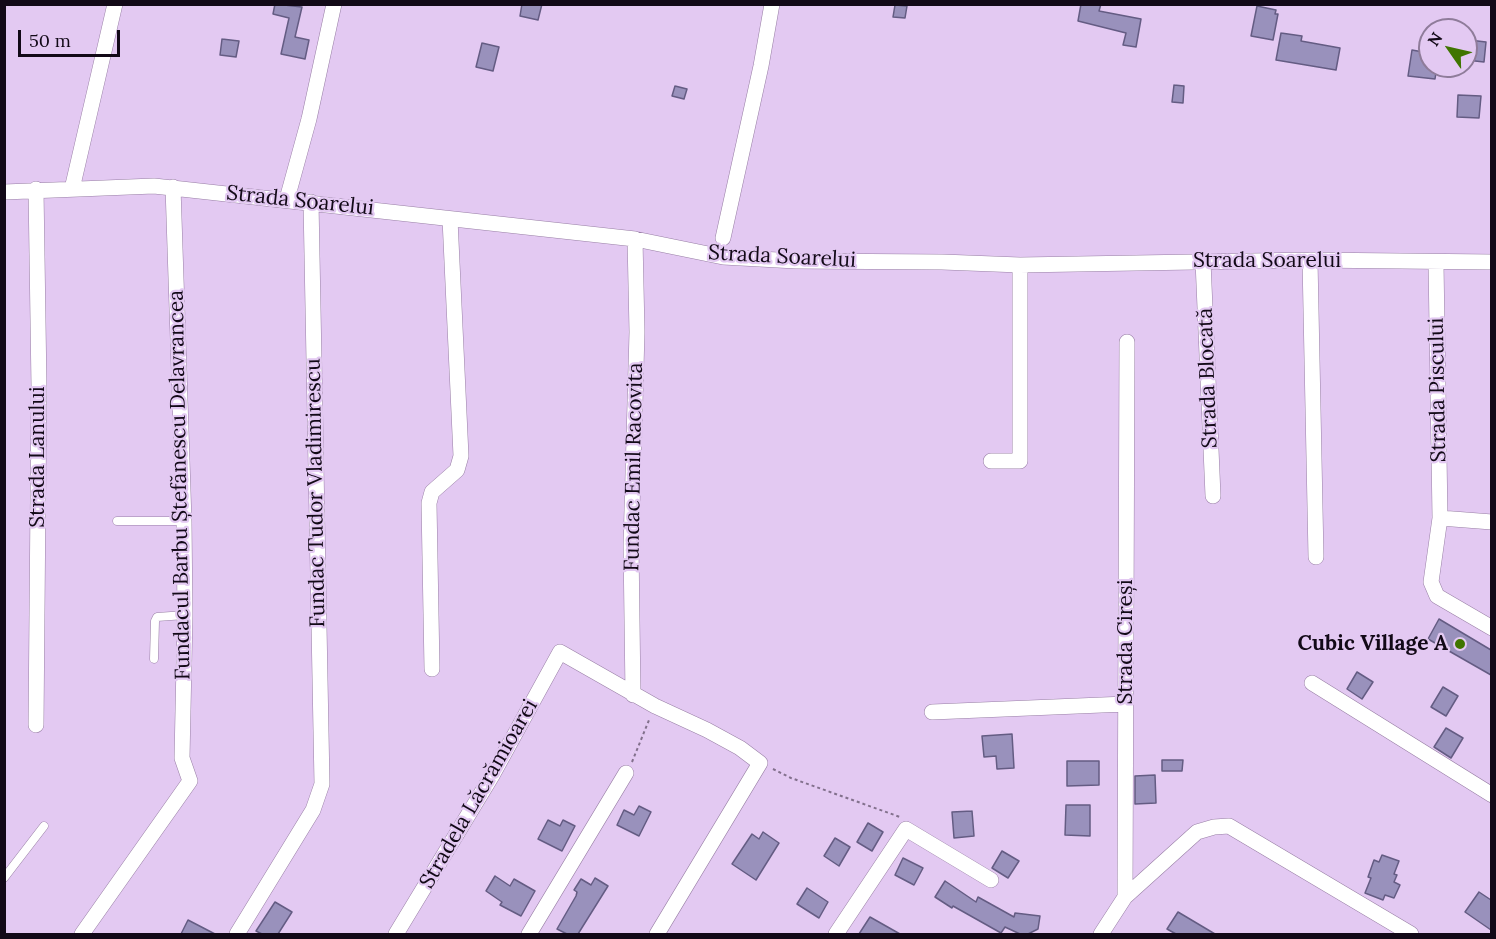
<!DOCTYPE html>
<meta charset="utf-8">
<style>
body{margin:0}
#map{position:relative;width:1496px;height:939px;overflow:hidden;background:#e3c9f2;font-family:Lora,serif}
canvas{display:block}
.frame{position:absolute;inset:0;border:6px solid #120917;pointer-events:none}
.north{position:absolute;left:1418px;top:18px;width:60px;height:60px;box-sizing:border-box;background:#e3c9f2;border:2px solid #8f7c9a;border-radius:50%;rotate:304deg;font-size:16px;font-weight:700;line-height:24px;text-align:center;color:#120917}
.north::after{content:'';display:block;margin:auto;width:21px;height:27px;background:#407500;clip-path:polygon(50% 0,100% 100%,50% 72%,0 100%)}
.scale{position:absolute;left:18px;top:30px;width:102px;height:27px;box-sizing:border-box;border:3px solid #120917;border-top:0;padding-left:8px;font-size:18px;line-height:21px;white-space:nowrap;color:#120917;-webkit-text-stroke:4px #e3c9f2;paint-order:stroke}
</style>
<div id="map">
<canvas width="1496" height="939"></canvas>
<div class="frame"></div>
<div class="north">N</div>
<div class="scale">50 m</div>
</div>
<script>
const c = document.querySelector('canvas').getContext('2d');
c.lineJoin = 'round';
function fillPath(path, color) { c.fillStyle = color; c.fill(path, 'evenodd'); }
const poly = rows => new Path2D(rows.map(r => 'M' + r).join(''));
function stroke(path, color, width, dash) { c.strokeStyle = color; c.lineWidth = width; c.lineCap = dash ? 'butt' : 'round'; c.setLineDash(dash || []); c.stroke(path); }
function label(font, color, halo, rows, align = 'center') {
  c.font = font + ' Lora,serif'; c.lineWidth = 4.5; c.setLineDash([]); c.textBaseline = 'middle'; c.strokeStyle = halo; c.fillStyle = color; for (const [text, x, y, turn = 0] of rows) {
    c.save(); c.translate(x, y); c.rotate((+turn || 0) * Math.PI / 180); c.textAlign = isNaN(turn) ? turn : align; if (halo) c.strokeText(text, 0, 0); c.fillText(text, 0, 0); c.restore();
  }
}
const building = poly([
 [275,4,302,7,295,37,309,40,305,59,281,54,289,18,273,14,275,4],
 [522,4,542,4,538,20,520,16,522,4],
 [1081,4,1101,4,1099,11,1141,19,1136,47,1123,45,1126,33,1078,21,1081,4],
 [895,5,907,6,905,18,893,17,895,5],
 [1257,6,1276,10,1275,14,1278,14,1273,40,1251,36,1257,6],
 [1281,33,1302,36,1301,41,1340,48,1336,70,1276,60,1281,33],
 [222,39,239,41,236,57,220,55,222,39],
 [1469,40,1486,42,1484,62,1466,60,1469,40],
 [482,43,499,47,493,71,476,67,482,43],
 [1412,50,1423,52,1422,58,1430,59,1430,66,1437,66,1435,79,1408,76,1412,50],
 [1174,85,1184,86,1183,103,1172,102,1174,85],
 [675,86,687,89,684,99,672,96,675,86],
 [1458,95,1481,96,1479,118,1457,117,1458,95],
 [1439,619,1491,650,1491,675,1428,639,1439,619],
 [1357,672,1373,682,1362,699,1347,689,1357,672],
 [1443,687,1458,696,1446,716,1431,707,1443,687],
 [1446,728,1463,738,1451,758,1434,747,1446,728],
 [1012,734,1014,768,997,769,996,756,984,757,982,736,1012,734],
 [1162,760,1183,760,1182,771,1162,771,1162,760],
 [1067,761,1099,761,1099,785,1067,786,1067,761],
 [1155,775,1156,803,1135,804,1135,776,1155,775],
 [1066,805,1090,805,1090,836,1065,835,1066,805],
 [639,806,651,812,639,836,617,825,624,810,634,815,639,806],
 [972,811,974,836,954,838,952,812,972,811],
 [548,820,560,826,563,820,575,826,562,851,538,839,548,820],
 [868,823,883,832,872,851,857,842,868,823],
 [763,832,779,843,756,880,732,864,752,834,759,839,763,832],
 [835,838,850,847,839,866,824,856,835,838],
 [1002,851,1019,861,1008,878,992,868,1002,851],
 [1382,855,1399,861,1394,874,1397,875,1394,882,1400,885,1394,898,1385,895,1383,900,1365,893,1371,878,1368,877,1374,860,1379,862,1382,855],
 [903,858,923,868,914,885,895,875,903,858],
 [495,876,510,886,514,879,535,891,521,916,500,905,502,902,486,891,495,876],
 [595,878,608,886,578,934,567,934,557,929,576,896,577,892,574,890,581,879,591,885,595,878],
 [945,881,976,902,978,897,1014,917,1015,913,1040,916,1038,929,1028,934,1020,934,1005,927,1001,933,953,906,952,908,935,897,945,881],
 [807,888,828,902,819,918,797,904,807,888],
 [1479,892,1491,900,1491,930,1465,912,1479,892],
 [275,902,292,912,278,934,262,934,256,931,275,902],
 [1178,912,1215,934,1176,934,1167,929,1178,912],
 [870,917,900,934,859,934,870,917],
 [188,920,215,934,181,934,188,920]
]);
const path = poly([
 [632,762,649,720],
 [773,769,791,778,900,817]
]);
const lane = poly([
 [117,521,184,521],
 [154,659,155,621,157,617,185,615],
 [4,878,44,826]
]);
const street = poly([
 [36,189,39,387,36,725],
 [72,189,115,4],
 [4,192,154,186,635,239,723,257,796,261,942,262,1020,265,1310,260,1492,262],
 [287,199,309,119,334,4],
 [723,238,761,66,772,4],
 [1310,260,1316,557],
 [1203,261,1213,496],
 [1436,263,1440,518],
 [991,461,1020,461,1020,265],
 [1492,522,1440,518,1431,582,1437,596,1492,628],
 [432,669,429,503,432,492,457,470,461,456,450,219],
 [1312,683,1492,795],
 [633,695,631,545,637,332,635,239],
 [932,712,1126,704],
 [1125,897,1197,832,1214,827,1229,826,1411,934],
 [82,934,190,781,182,758,185,615,184,521,173,187],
 [237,934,313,810,322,784,311,202],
 [396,934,493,774,560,652,655,706,707,730,740,748,760,763,657,934],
 [529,934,626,773],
 [836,934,906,829,991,880],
 [1101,934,1125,897,1127,342]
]);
const markers = [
 [1460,644,6,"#407500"]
];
const streetNames = [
 ["Strada Soarelui",300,201,6],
 ["Strada Soarelui",782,257,3],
 ["Strada Soarelui",1267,261],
 ["Strada Blocată",1208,378,-92],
 ["Strada Piscului",1438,390,-91],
 ["Strada Lanului",38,457,-90],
 ["Fundac Emil Racovita",634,467,-89],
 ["Fundacul Barbu Ștefănescu Delavrancea",180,485,-91],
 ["Fundac Tudor Vladimirescu",316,493,-91],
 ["Strada Cireși",1126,642,-90],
 ["Stradela Lăcrămioarei",479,794,-60]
];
const poiNames = [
 ["Cubic Village A",1448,644]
];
fillPath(building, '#9991bc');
stroke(building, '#645c83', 1.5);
stroke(lane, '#987fa5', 9);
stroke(street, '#987fa5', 16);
stroke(path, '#82708c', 2, [3, 3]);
stroke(lane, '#fff', 8);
stroke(street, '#fff', 15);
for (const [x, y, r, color] of markers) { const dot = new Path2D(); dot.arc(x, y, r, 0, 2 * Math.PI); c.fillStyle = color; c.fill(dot); stroke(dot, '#e3c9f2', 2); }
label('21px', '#120917', '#e3c9f2', streetNames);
label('bold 21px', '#120917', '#e3c9f2', poiNames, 'right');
</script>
